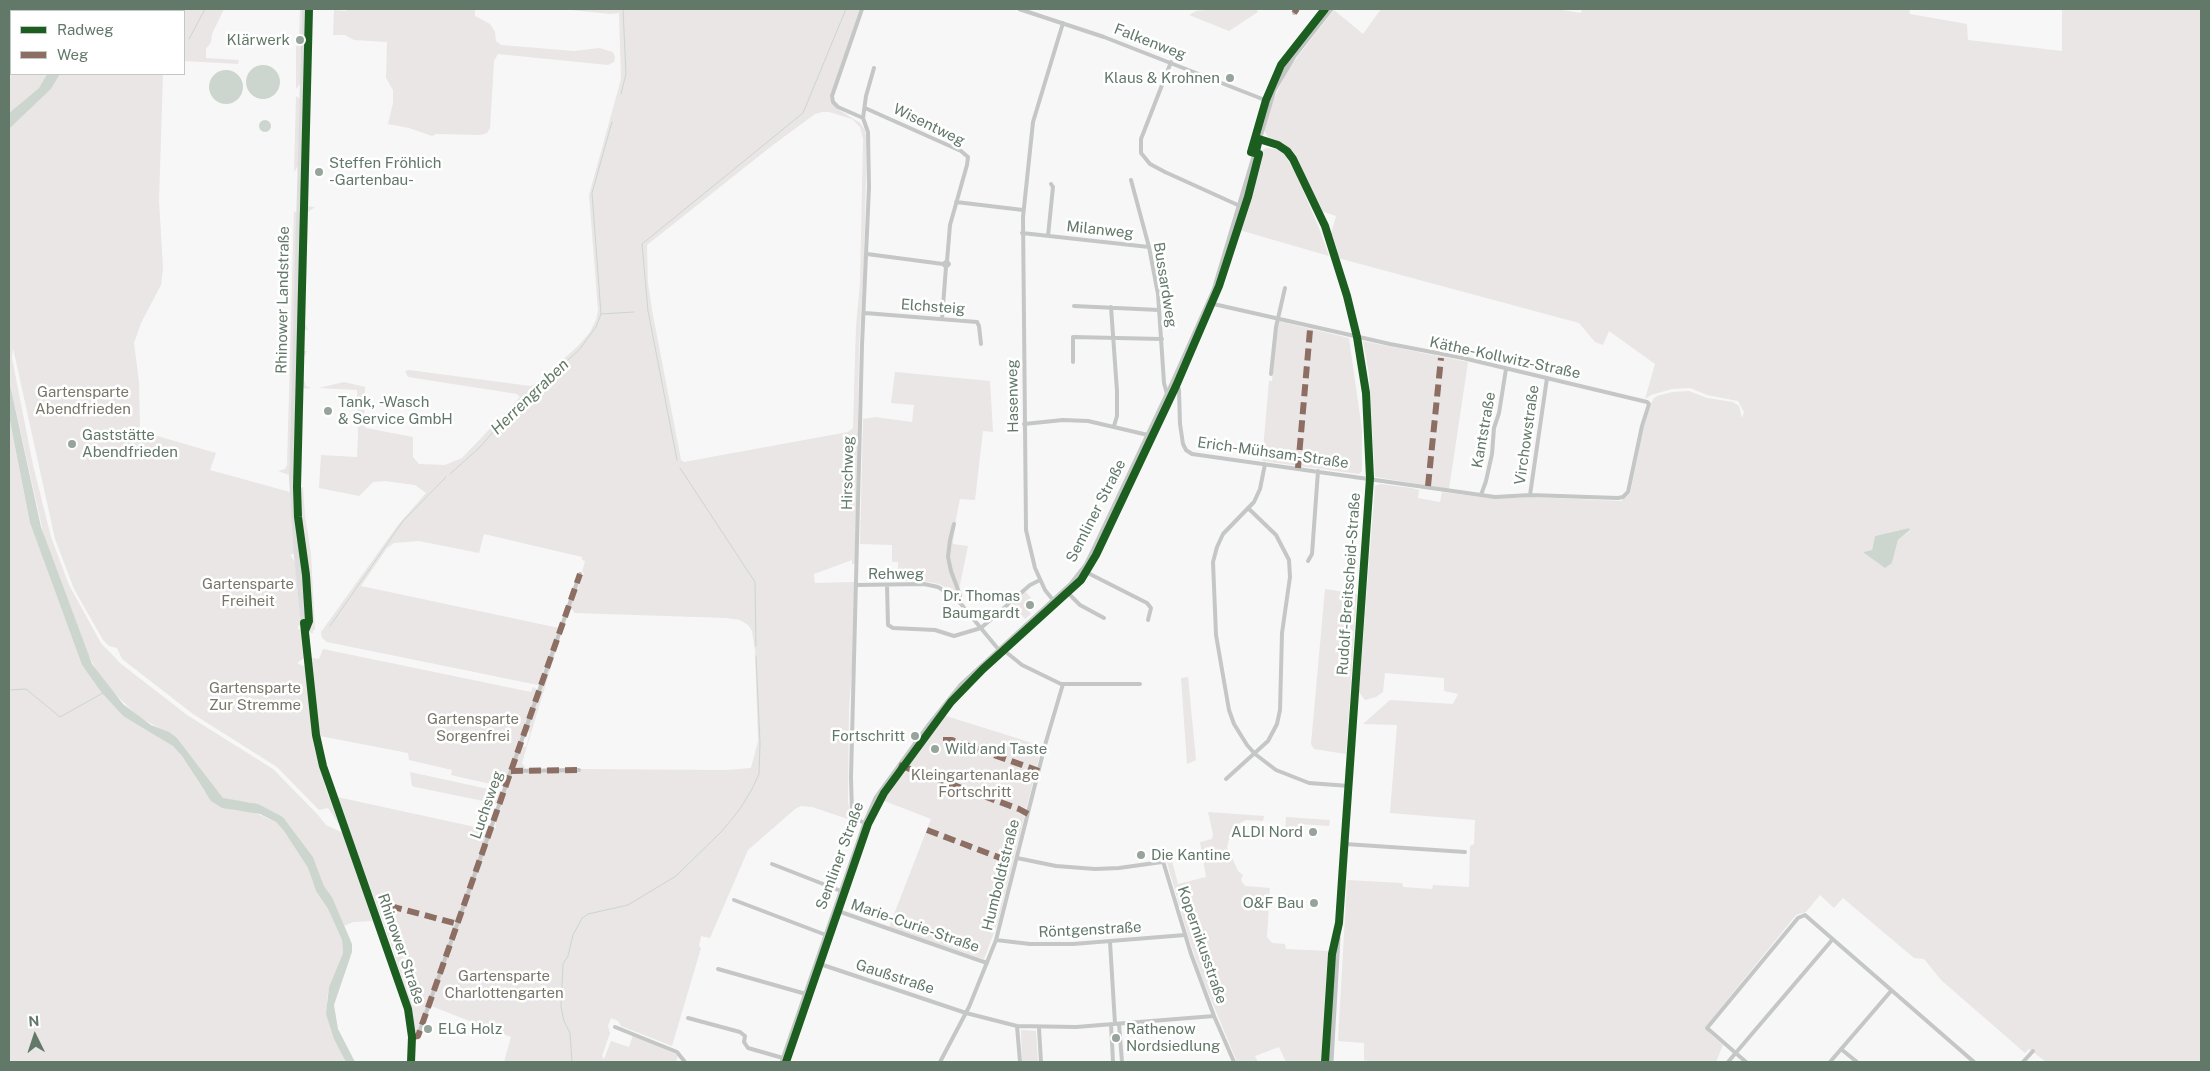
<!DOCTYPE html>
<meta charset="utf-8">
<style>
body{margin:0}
#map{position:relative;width:2210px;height:1071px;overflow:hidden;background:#f7f7f7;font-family:"Public Sans",sans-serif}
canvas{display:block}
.frame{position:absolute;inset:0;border:10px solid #627869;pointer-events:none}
.legend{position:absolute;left:10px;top:10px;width:175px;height:65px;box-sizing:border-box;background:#fff;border:1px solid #c0c9c3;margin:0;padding:6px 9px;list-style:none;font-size:15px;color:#627869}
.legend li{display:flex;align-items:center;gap:10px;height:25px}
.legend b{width:25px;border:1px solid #c0c9c3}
.north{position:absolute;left:10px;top:1011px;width:50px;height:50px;-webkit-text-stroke:4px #fff;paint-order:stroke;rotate:356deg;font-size:14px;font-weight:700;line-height:20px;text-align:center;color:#627869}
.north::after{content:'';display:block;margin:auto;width:18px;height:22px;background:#627869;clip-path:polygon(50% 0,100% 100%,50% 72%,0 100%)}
</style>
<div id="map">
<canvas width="2210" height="1071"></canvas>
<div class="frame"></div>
<ul class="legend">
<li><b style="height:6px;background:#1b5e20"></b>Radweg</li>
<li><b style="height:6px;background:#8d6e63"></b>Weg</li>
</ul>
<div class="north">N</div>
</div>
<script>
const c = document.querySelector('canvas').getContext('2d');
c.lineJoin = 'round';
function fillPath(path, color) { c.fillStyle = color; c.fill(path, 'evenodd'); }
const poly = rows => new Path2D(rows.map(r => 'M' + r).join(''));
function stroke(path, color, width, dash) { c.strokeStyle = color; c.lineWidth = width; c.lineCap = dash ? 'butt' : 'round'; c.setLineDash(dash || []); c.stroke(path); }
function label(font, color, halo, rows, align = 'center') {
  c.font = font + ' "Public Sans",sans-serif'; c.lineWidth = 5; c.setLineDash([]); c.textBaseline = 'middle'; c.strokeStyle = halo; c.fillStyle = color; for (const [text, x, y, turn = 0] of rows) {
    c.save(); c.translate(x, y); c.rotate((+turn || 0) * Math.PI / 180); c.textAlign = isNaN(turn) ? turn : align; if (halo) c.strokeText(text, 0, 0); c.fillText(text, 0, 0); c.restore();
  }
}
const green = poly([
 [9,9,80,9,79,11,11,11,11,74,47,74,39,88,9,113],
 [91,9,224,9,212,34,211,42,206,49,206,58,239,60,238,64,184,61,184,11,90,11],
 [300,9,302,9,300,84,296,89,296,47,299,40],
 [347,9,475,9,475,16,490,24,495,32,496,41,501,45,574,51,599,48,613,52,615,57,614,62,608,65,498,54,494,61,490,128,487,133,481,135,436,134,432,136,409,128,388,124,393,103,393,90,386,78,387,42,354,40,345,35,333,35,334,10,346,11],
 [560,9,860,9,830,98,836,108,860,123,865,130,867,140,864,262,859,349,856,563,852,564,852,560,814,574,815,583,854,582,856,619,849,708,848,802,851,818,859,825,858,829,853,826,851,820,812,807,801,806,795,809,748,850,710,938,701,936,699,946,701,948,672,1046,621,1026,618,1021,611,1018,608,1026,610,1033,602,1056,604,1059,611,1041,629,1047,633,1035,678,1055,676,1062,504,1062,511,1037,431,1006,492,829,496,828,495,825,512,773,579,769,726,770,751,768,758,741,755,651,752,631,748,625,740,620,727,618,575,613,570,607,584,573,582,572,585,561,582,560,582,557,484,534,479,553,419,541,394,543,387,548,361,586,559,628,538,685,327,642,322,638,321,632,398,525,426,493,415,485,385,481,373,482,359,496,319,488,321,455,357,457,358,435,357,390,319,388,344,382,365,387,364,424,366,428,413,437,413,457,419,464,445,465,462,458,520,397,517,394,408,377,405,371,409,370,530,386,537,383,578,346,590,332,596,320,598,310,589,195,621,79,619,13,611,14],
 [822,112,829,112,852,119,860,127,863,139,860,283,856,326,853,428,848,432,684,462,681,460,652,310,648,283,647,245,773,145,815,114],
 [1218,9,1256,9,1258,12,1229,31,1189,15,1196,11],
 [1381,9,1556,9,1581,13,1582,9,1909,9,1910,14,1967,24,1968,40,2062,51,2062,9,2201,9,2201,1062,2046,1062,2029,1049,2025,1053,1941,980,1924,959,1914,958,1843,898,1834,908,1820,895,1806,912,1796,915,1706,1026,1709,1033,1723,1045,1716,1062,1374,1062,1364,1060,1364,1043,1338,1041,1347,880,1402,883,1403,887,1432,889,1433,885,1469,887,1470,846,1474,844,1475,820,1390,813,1397,725,1363,724,1390,700,1453,704,1458,694,1444,691,1444,678,1385,673,1383,692,1376,697,1365,700,1359,692,1375,486,1380,484,1412,488,1419,490,1418,498,1440,502,1442,492,1490,498,1530,497,1621,501,1630,494,1644,424,1653,399,1657,396,1672,392,1689,391,1707,398,1733,402,1739,406,1742,418,1744,412,1738,401,1707,395,1690,388,1672,389,1651,395,1645,399,1655,364,1609,331,1603,345,1595,342,1579,323,1338,258,1331,234,1336,216,1321,211,1297,157,1289,148,1281,142,1268,137,1264,131,1273,101,1288,69,1334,10,1363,34],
 [1909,528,1910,531,1898,540,1892,563,1863,552,1872,550,1875,536],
 [60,74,163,74,159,200,163,268,161,285,141,323,134,343,139,382,140,431,216,453,210,470,290,492,295,553,290,555,295,562,301,624,298,626,298,629,302,630,304,658,297,663,305,667,314,747,326,789,340,826,328,808,319,810,277,767,193,714,122,659,117,648,109,646,103,640,74,589,55,539,13,348,12,358,33,465,51,537,69,585,101,643,120,663,187,715,273,769,318,815,326,825,343,833,361,881,372,921,353,922,344,926,332,897,324,886,313,857,283,817,250,802,231,801,223,798,177,738,139,717,113,692,99,675,87,653,45,541,9,380,9,129,51,89],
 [296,96,300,99,298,166,294,172],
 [1266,148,1277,149,1284,153,1297,176,1319,228,1329,256,1236,229,1258,153],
 [305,206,315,207,308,212,305,323,308,330,302,329],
 [294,211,297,213,289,475,278,471,285,469,287,465],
 [1278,321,1349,338,1362,430,1362,471,1359,474,1262,461,1269,381,1272,381],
 [1363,341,1468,362,1449,489,1375,477,1369,374],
 [301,351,307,351,304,357,304,380,306,386,311,388,299,389],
 [895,372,990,381,993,432,983,431,975,500,960,499,956,519,953,544,968,546,958,594,939,584,923,581,898,581,898,562,892,562,892,545,860,544,863,419,875,417,912,422,914,405,891,403],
 [9,416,30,523,82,665,101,692,123,716,173,745,182,756,204,791,232,810,253,812,276,822,284,831,308,868,316,891,328,909,342,940,343,953,329,987,327,1000,346,1062,9,1062],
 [297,487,303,487,305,515,311,554,315,630,313,630,313,633,310,633,305,555,299,518],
 [1325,589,1357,594,1346,754,1314,749,1311,744],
 [1025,591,1031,598,1023,605,1031,614,1025,619,1011,603],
 [564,624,522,763,526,769,516,769,514,768,521,746,526,747,530,733,527,730],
 [323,649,531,692,533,687,535,688,537,691,504,787,451,775,452,770,409,760,408,753,320,736,312,658,319,659],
 [1188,677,1196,760,1187,764,1181,678],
 [943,715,1042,746,998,922,984,959,889,927,931,819,882,800],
 [410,772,502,792,498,804,415,787,412,786],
 [332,783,337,797,489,830,419,1031,415,1031,412,1012,393,950],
 [1208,812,1264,816,1263,821,1246,820,1238,824,1232,829,1227,847,1238,871,1243,875,1241,880,1245,886,1270,888,1267,937,1272,943,1285,944,1286,949,1328,951,1321,1062,1286,1062,1279,1047,1255,1056,1258,1062,1237,1062,1203,980,1188,936,1166,859,1166,854,1170,853,1178,884,1206,877,1200,842,1212,839,1213,834],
 [1286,817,1330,820,1329,826,1298,824,1297,836,1291,836,1285,832],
 [1021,1030,1036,1031,1038,1062,1022,1062]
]);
const water = poly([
 '246 82a17 17 0 1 1 34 0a17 17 0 1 1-34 0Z',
 '209 87a17 17 0 1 1 34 0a17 17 0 1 1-34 0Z',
 [47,74,60,74,51,89,9,129,9,113,39,88],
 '259 126a6 6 0 1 1 12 0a6 6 0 1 1-12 0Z',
 [9,380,41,527,92,664,123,704,151,725,169,732,177,738,223,798,258,804,283,817,313,857,324,886,332,897,352,944,352,952,334,1005,338,1029,355,1062,346,1062,334,1039,326,1014,329,987,343,953,342,940,328,909,316,891,308,868,284,831,276,822,260,814,222,808,211,801,182,756,173,746,123,716,101,692,82,665,30,523,9,416],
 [1909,528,1910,530,1898,540,1892,563,1885,568,1863,552,1872,550,1875,536]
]);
const stream = poly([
 [189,39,205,9],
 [621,94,626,74,623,9],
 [601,314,634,312],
 [677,460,648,311,642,244,803,113,846,9],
 [680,468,755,582,756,646],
 [450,474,480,447,513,409,579,350,596,327,601,314,592,193,612,122],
 [330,626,403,521,446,477],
 [9,690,26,689,60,717,103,693],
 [572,1062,570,1033,564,1021,561,1007,563,964,568,956,573,935,582,918,588,914,628,905,676,876,722,831,740,809,752,789,759,774,760,743,756,656]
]);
const minor = poly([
 [862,9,832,96,833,102,838,107,863,118,868,132,869,187,862,345,851,777,852,814,856,819,865,823],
 [1019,9,1104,37,1270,102],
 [1294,13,1297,9],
 [1171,62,1141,139,1141,153,1150,164,1165,172,1240,206],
 [865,108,961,151,968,157,967,165,950,225,947,261,949,264,946,267,943,264,947,261],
 [863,118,866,96,874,68],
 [1131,180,1149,247,1158,294,1164,383,1167,394],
 [956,202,1023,210],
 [1022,233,1149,247],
 [1048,236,1053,187,1051,184],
 [867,254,943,264],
 [1074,306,1159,310],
 [1111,307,1117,391,1117,416,1114,426],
 [865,313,977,322,979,326,981,344],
 [942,319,946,267],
 [1073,362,1073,337,1162,339],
 [1271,374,1276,327,1285,288],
 [1172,384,1178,387,1179,390,1180,424,1183,444,1186,450,1192,454,1495,497,1530,495,1618,498,1623,497,1628,492,1642,426,1649,404,1647,402,1463,358,1390,344,1209,303],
 [1024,424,1063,420,1088,421,1148,435],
 [1265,464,1260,489,1254,502,1223,534,1217,547,1213,562,1216,635,1229,710,1234,724,1247,745,1255,754,1276,770,1309,783,1349,786],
 [1481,495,1486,481,1492,454,1494,428,1499,413,1506,369],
 [1530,495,1547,378],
 [954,524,950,540,948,557,951,571,960,595,960,603],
 [1308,561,1312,554,1318,471],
 [1082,570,1147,603,1151,608,1148,620],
 [856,585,924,584,938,587,956,598,999,650],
 [887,585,888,625,893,628,935,630,954,636,981,628,1030,585,1040,580],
 [1065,590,1080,605,1104,618],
 [1053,600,1045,590,1035,568,1026,530,1023,217,1033,122,1063,23],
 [1001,648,1022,665,1061,684,1140,684],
 [511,771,579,770],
 [1226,779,1268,741,1277,724,1280,710,1282,633,1290,577,1289,560,1276,535,1248,508],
 [1345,844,1465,852],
 [1017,858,1056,866,1095,869,1119,868,1162,862],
 [1162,858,1191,954,1214,1016,1234,1062],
 [772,864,841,891],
 [734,900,826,935],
 [835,910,987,963],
 [996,940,1030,944,1073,944,1185,935],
 [1110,942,1115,1024],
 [817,963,966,1013,1017,1026,1076,1027,1214,1016],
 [718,969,806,994],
 [688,1018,740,1032,745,1036,744,1042,748,1048,783,1058],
 [1111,1024,1113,1062],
 [1119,1024,1122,1062],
 [1017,1026,1020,1062],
 [615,1027,677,1052,685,1062],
 [1039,1028,1041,1062],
 [412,1037,418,1036,580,574],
 [1841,1049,1857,1062],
 [940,1062,969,1007,996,940,1045,745,1063,684],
 [1728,1062,1832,940],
 [1746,1062,1707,1028,1798,918,1805,915,1974,1062],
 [1830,1062,1891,991],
 [2023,1062,2033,1051]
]);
const tertiary = poly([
 [1259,139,1278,145,1287,151,1293,159,1325,226,1347,296,1357,337,1366,393,1370,478,1344,850,1339,923,1332,954,1325,1062],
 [782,1062,865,823,876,798,929,725,961,685,1071,584,1086,565,1092,553,1172,384,1214,290,1274,90,1294,56,1331,9],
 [1331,1062,1338,938]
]);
const primary = poly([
 [305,9,292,477,297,556,312,704,323,766,408,1009,412,1037,411,1062],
 [298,531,303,576,302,585]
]);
const quiet = poly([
 [1294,13,1297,9],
 [1298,468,1310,330],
 [1428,486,1441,358],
 [943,740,952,740,1039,771],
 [899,765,1019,809,1028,814],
 [511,771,579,770],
 [927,830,1011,862],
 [390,906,458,924],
 [412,1037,418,1036,580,574]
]);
const cycleway = poly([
 [1256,151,1259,139,1278,145,1287,151,1293,159,1325,226,1347,296,1357,337,1366,393,1370,478,1344,850,1339,923,1332,954,1325,1062],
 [304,623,316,735,323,766,408,1009,412,1037,411,1062],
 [305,631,309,621,306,575,298,517,297,487,309,9],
 [786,1062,868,824,884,793,951,702,983,669,1081,580,1096,555,1176,386,1219,286,1248,197,1259,154,1251,152,1266,100,1281,65,1325,9]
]);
const markers = [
 [300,40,5,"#96a49b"],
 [1230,78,5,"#96a49b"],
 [319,172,5,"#96a49b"],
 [328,411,5,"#96a49b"],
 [72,444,5,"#96a49b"],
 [1030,605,5,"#96a49b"],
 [915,736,5,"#96a49b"],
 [935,749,5,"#96a49b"],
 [1313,832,5,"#96a49b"],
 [1141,855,5,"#96a49b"],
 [1314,903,5,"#96a49b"],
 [428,1029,5,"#96a49b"],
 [1116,1038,5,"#96a49b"]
];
const poiNames = [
 ["Klärwerk",290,40,"right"],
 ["Klaus & Krohnen",1220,78,"right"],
 ["Steffen Fröhlich",329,163],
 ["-Gartenbau-",329,180],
 ["Tank, -Wasch",338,402],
 ["& Service GmbH",338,419],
 ["Gaststätte",82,435],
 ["Abendfrieden",82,452],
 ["Dr. Thomas",1020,596,"right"],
 ["Baumgardt",1020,613,"right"],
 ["Fortschritt",905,736,"right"],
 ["Wild and Taste",945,749],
 ["ALDI Nord",1303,832,"right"],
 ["Die Kantine",1151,855],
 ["O&F Bau",1304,903,"right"],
 ["ELG Holz",438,1029],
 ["Rathenow",1126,1029],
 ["Nordsiedlung",1126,1046]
];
const streetNames = [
 ["Falkenweg",1150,42,21],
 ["Wisentweg",929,125,26],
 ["Milanweg",1100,230,6],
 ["Bussardweg",1165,285,81],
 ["Rhinower Landstraße",283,300,-89],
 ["Elchsteig",933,307,4],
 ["Käthe-Kollwitz-Straße",1505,358,12],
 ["Hasenweg",1013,396,-91],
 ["Kantstraße",1484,430,-80],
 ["Virchowstraße",1527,435,-82],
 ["Erich-Mühsam-Straße",1273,453,8],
 ["Hirschweg",848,473,-89],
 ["Semliner Straße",1096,511,-63],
 ["Rehweg",896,574],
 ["Rudolf-Breitscheid-Straße",1349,584,-86],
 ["Luchsweg",487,805,-71],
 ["Semliner Straße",840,856,-70],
 ["Humboldtstraße",1001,875,-76],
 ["Marie-Curie-Straße",915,926,19],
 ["Röntgenstraße",1090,930,-3],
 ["Kopernikusstraße",1202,945,71],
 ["Rhinower Straße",401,949,71],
 ["Gaußstraße",895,977,18]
];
const parkNames = [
 ["Gartensparte",83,392],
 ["Abendfrieden",83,409],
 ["Gartensparte",248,584],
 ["Freiheit",248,601],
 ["Gartensparte",255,688],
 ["Zur Stremme",255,705],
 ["Gartensparte",473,719],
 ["Sorgenfrei",473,736],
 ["Kleingartenanlage",975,775],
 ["Fortschritt",975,792],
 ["Gartensparte",504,976],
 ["Charlottengarten",504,993]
];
const waterNames = [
 ["Herrengraben",530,397,-44]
];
fillPath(green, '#e9e6e5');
fillPath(water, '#ccd6ce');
stroke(stream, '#ccd6ce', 1);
stroke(minor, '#c5c7c6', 4);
stroke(tertiary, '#c5c7c6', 5);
stroke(primary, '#dcdddc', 6);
stroke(quiet, '#8d6e63', 6, [12, 6]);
stroke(cycleway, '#1b5e20', 8);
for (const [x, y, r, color] of markers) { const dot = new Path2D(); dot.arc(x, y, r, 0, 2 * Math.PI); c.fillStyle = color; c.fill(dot); stroke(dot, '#fff', 2); }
label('15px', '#627869', '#fff', poiNames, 'left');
label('15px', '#627869', '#fff', streetNames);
label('15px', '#7b7569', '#fff', parkNames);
label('italic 16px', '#617864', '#fff', waterNames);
</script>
